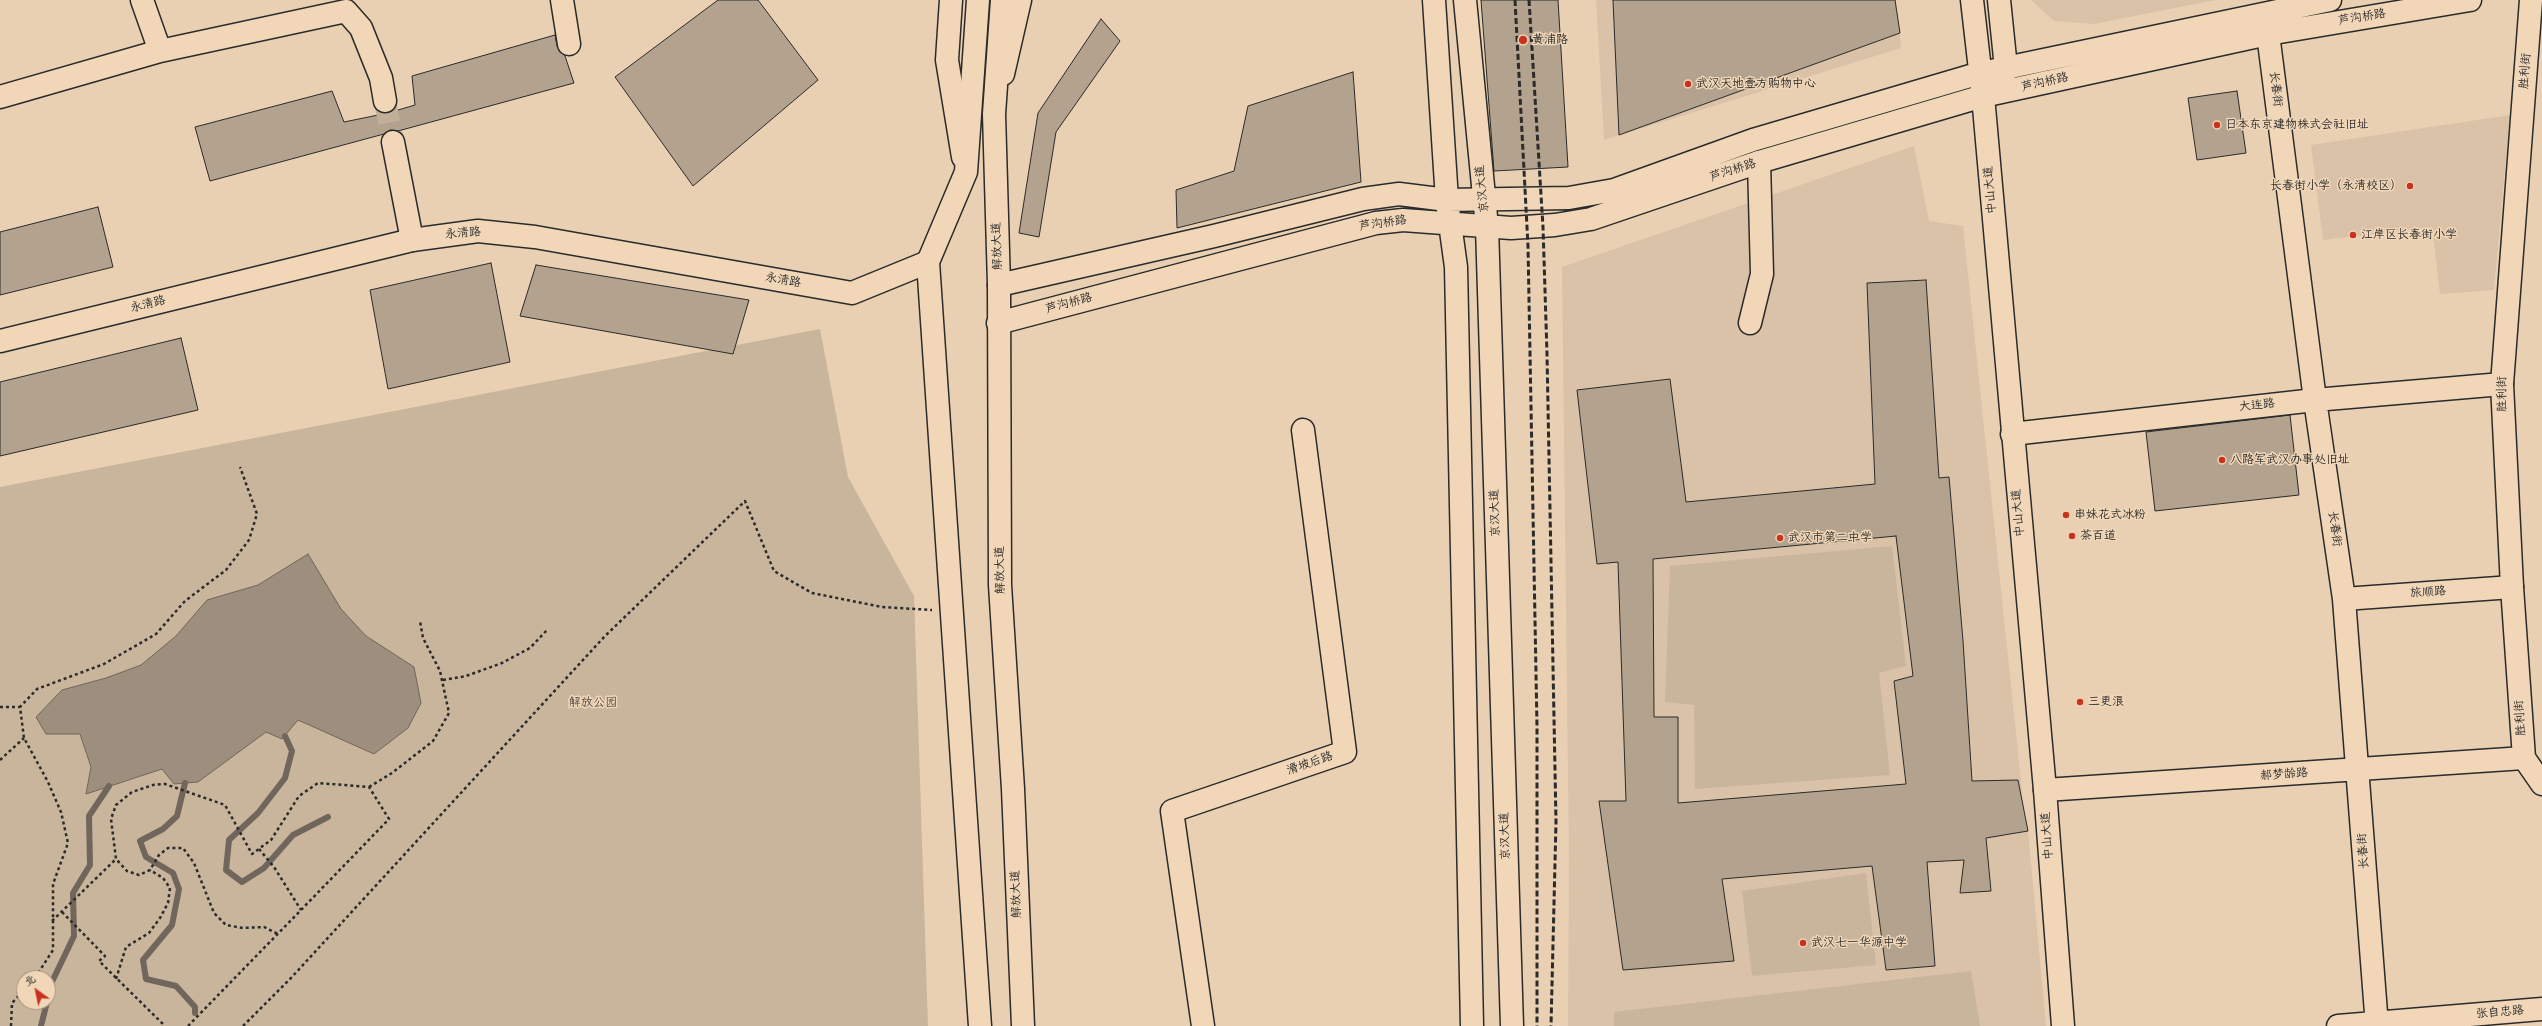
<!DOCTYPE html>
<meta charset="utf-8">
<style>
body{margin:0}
#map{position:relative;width:2542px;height:1026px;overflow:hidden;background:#e9d0b2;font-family:Mynerve,"LXGW WenKai TC",sans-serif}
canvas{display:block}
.north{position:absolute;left:16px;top:970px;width:40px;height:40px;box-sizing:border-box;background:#f1d7b8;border:1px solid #a29280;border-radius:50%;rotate:327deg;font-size:11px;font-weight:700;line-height:16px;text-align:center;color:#2b2b2b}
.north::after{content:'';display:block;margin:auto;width:14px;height:18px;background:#c8321e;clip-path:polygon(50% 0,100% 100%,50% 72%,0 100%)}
</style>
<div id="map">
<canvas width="2542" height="1026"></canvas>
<div class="north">北</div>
</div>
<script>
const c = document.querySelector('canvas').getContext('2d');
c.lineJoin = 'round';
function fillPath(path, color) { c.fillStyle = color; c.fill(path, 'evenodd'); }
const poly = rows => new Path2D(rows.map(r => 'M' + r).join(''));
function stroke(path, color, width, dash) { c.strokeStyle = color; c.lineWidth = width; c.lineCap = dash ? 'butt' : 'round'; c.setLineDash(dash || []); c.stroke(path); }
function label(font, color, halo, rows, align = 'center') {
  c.font = font + ' Mynerve,"LXGW WenKai TC",sans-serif'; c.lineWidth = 3; c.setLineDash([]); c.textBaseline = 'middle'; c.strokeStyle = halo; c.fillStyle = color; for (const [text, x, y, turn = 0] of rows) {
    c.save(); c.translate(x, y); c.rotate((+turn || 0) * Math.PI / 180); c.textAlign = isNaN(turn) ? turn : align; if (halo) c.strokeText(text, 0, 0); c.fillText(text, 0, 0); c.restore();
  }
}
const built = poly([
 [1596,0,1896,0,1901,48,1604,140],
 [2031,0,2215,0,2094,24,2054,21],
 [2510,115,2494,290,2440,294,2432,227,2323,240,2311,145],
 [1914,146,1929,221,1963,226,2024,810,2028,831,2046,1026,1568,1026,1569,859,1562,267]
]);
const green = poly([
 [820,329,848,477,914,596,928,1026,0,1026,0,487],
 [24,978,48,978,48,1002,24,1002],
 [1892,546,1906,666,1879,673,1890,775,1695,789,1694,705,1665,702,1670,566],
 [1866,873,1876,965,1752,976,1742,891],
 [1971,971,1980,1026,1614,1026,1614,1012]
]);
const water = poly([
 [308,554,341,609,366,636,414,667,421,703,408,728,374,754,298,720,282,739,266,732,198,782,174,784,162,769,86,794,91,767,80,734,46,734,36,717,62,690,106,678,141,665,176,636,207,600,258,585,308,554]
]);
const stream = poly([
 [285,736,292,751,285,778,258,813,229,840,226,870,242,882,264,868,293,835,328,817],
 [185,783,177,816,163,829,140,841,146,857,173,873,179,889,172,925,143,960,146,979,176,986,195,1007,195,1013],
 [48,996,50,986,74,936,73,893,90,865,89,816,109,786],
 [41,1026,47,1002]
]);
const building = poly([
 [718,0,758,0,818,80,693,186,615,77,718,0],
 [1481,0,1558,0,1568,167,1494,171,1481,0],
 [1613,0,1895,0,1900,33,1619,135,1613,0],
 [1101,19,1120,41,1056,132,1039,237,1019,233,1038,113,1101,19],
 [555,35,557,46,565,56,574,83,398,131,390,130,384,134,210,181,195,127,332,91,344,122,388,113,415,105,412,76,555,35],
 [1353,72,1361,182,1177,228,1176,190,1234,171,1248,106,1353,72],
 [2237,91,2246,153,2197,160,2188,98,2237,91],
 [98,207,113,267,0,295,0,232,98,207],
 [491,263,510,362,388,389,370,290,491,263],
 [536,265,749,300,733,354,520,316,536,265],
 [1926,280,1939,478,1949,477,1963,641,1972,781,2018,780,2028,831,1986,838,1991,891,1960,893,1964,860,1927,862,1935,966,1886,970,1872,866,1722,879,1734,961,1623,970,1599,801,1626,801,1618,562,1597,564,1577,390,1670,379,1686,502,1875,484,1867,283,1926,280],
 [1896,536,1913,676,1894,681,1906,784,1678,803,1678,717,1654,717,1653,559,1896,536],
 [181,338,198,410,0,456,0,382,181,338],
 [2290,415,2299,495,2155,511,2146,432,2290,415]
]);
const minorTunnel = poly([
 [385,101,393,142]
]);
const path = poly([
 [443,680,466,676,502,663,530,648,547,630],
 [0,707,20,707],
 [0,760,24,738],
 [369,787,392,773,433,741,449,713,440,671,423,638,420,621],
 [259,849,274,867,301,910],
 [62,912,105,956,99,961,165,1026],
 [52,921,116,859],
 [35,978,53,950,53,884,68,843,61,812,48,782,24,738,20,707,37,689,104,664,156,634,185,601,226,570,249,540,257,514,240,467],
 [116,979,126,947,149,933,160,918,168,903,170,888,163,878,150,870],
 [11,1026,12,1003,24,990],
 [188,1026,301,910,389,819,369,787,318,783,299,796,271,840,252,854,225,805,165,784,153,785,132,792,116,805,111,819,116,859,127,871,139,875,150,870,159,855,168,848,183,848,194,863,214,913,226,925,243,928,264,927,278,934],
 [243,1026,291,978,605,636,745,501,774,571,812,593,882,607,932,610]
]);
const minor = poly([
 [142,0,160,51],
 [562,0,569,44],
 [2268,34,2315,400,2344,599,2377,1026],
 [0,97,160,51,346,11,361,28,381,78,385,101],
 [393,142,412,240],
 [1750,323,1762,274,1759,162],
 [2012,434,2315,400,2502,384],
 [2344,599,2512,587],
 [2045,790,2524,758],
 [1203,1026,1172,811,1345,752,1303,430],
 [2338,1026,2542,1009]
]);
const tertiary = poly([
 [1434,0,1447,200],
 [1465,0,1487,227],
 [2531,0,2502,384,2512,587,2524,758,2542,784],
 [0,341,412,240,478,231,535,237,852,293,928,262]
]);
const secondary = poly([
 [951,0,947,60,963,157],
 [1972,0,1983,96,2045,790,2063,1026],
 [1999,0,2006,68,2002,82],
 [1003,74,1020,0],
 [1448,209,1456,267,1472,1026],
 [1487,227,1512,1026],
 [999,285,1214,236,1363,199,1399,194,1447,200,1569,198,1614,190,1753,140,1977,74,2330,0],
 [998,323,1376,223,1403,220,1511,228,1555,225,1591,219,1759,162,1983,96,2268,34,2470,0]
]);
const primary = poly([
 [978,0,966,172,928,262,980,1026],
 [1002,0,994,114,999,285,1000,585,1013,789,1023,1026]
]);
const rail = poly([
 [1515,0,1528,246,1537,727,1537,1026],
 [1529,0,1543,227,1547,354,1556,822,1551,1026]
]);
const markers = [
 [1523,40,5,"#c8321e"],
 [1688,84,4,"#c8321e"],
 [2217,125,4,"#c8321e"],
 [2410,186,4,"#c8321e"],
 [2353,235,4,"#c8321e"],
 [2222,460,4,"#c8321e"],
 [2066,515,4,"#c8321e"],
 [2072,536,4,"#c8321e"],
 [1780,538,4,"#c8321e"],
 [2080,702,4,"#c8321e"],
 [1803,943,4,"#c8321e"]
];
const streetNames = [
 ["芦沟桥路",2362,18,-9],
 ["胜利街",2526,71,-86],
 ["芦沟桥路",2045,83,-13],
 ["长春街",2275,89,83],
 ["芦沟桥路",1733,171,-18],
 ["京汉大道",1483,189,-96],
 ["中山大道",1991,190,-95],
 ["芦沟桥路",1383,224,-8],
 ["永清路",463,234,-5],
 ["解放大道",998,246,-92],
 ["永清路",783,281,10],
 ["芦沟桥路",1069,304,-15],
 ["永清路",148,305,-14],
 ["胜利街",2503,394,-91],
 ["大连路",2257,406,-6],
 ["京汉大道",1496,513,-92],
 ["中山大道",2019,513,-95],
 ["长春街",2334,529,82],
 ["解放大道",1001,570,-91],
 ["旅顺路",2428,593,-4],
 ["胜利街",2521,718,-94],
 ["滑坡后路",1310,764,-19],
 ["郝梦龄路",2284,775,-4],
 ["京汉大道",1506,836,-92],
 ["中山大道",2048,836,-94],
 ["长春街",2364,851,-94],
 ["解放大道",1017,894,-92],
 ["张自忠路",2500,1013,-5]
];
const poiNames = [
 ["黄浦路",1532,40],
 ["武汉天地壹方购物中心",1696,84],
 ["日本东京建物株式会社旧址",2225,125],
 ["长春街小学（永清校区）",2402,186,"right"],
 ["江岸区长春街小学",2361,235],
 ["八路军武汉办事处旧址",2230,460],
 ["串妹花式冰粉",2074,515],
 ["茶百道",2080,536],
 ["武汉市第二中学",1788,538],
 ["三更浪",2088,702],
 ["武汉七一华源中学",1811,943]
];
const parkNames = [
 ["解放公园",593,703]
];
fillPath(built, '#d9c2a7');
fillPath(green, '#c9b59c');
fillPath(water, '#9e8e7d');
stroke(water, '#70665c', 1);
stroke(stream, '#70665c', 6);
fillPath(building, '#b3a28d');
stroke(building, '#2b2b2b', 1);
stroke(minorTunnel, '#c3af97', 22, [22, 11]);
stroke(minor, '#2b2b2b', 25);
stroke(tertiary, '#2b2b2b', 25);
stroke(secondary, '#2b2b2b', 25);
stroke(primary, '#2b2b2b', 25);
stroke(path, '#2b2b2b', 2.5, [3, 3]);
stroke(minor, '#f1d7b8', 22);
stroke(tertiary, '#f1d7b8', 22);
stroke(secondary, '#f1d7b8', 22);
stroke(primary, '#f1d7b8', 22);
stroke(rail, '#2b2b2b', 3, [6, 3]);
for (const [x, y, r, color] of markers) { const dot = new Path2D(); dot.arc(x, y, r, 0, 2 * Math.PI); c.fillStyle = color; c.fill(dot); stroke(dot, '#f1d7b8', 1.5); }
label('12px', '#2b2b2b', '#f1d7b8', streetNames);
label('12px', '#2b2b2b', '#f1d7b8', poiNames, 'left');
label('12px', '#4b4742', '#f1d7b8', parkNames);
</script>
